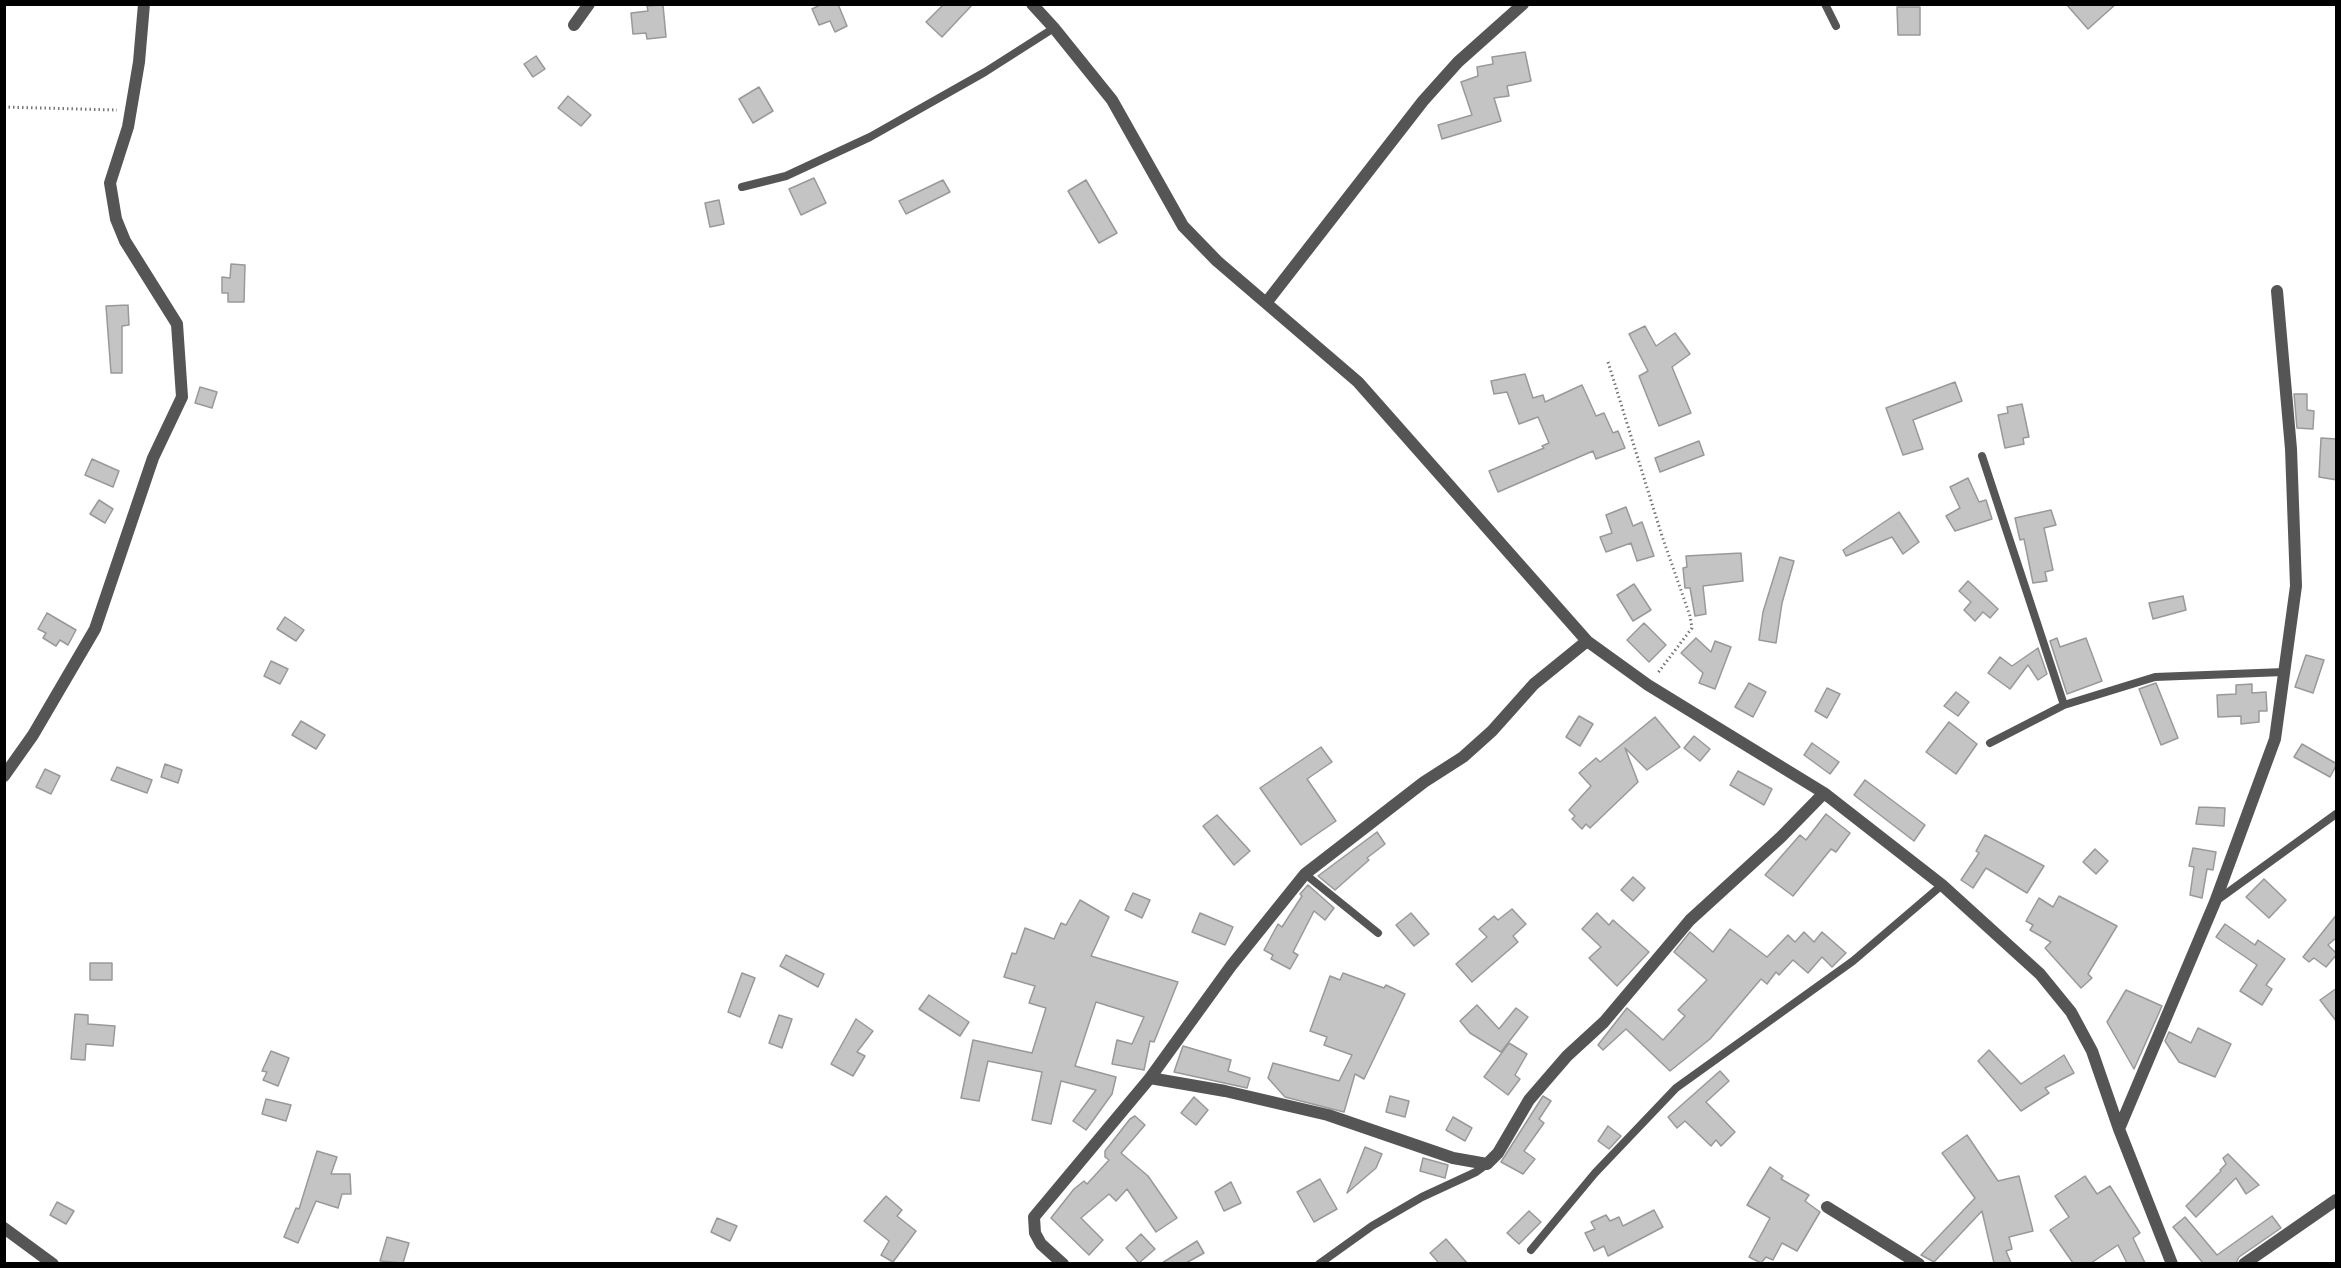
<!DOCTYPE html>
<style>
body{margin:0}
#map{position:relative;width:2341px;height:1268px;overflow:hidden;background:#fff;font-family:Karla,sans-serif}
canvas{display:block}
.frame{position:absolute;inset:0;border:6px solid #000;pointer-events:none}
</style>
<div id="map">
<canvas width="2341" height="1268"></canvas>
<div class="frame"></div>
</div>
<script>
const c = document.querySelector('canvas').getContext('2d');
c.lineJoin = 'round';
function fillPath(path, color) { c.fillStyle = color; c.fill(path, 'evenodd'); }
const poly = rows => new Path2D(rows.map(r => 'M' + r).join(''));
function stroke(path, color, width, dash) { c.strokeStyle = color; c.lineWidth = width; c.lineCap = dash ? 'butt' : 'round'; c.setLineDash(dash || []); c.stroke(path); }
const building = poly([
 [822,4,838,4,847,26,835,32,830,21,819,25,812,9,822,4],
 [944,4,973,4,942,37,926,22,944,4],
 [2066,4,2116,4,2088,29,2066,4],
 [663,5,666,37,647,39,646,33,633,34,631,13,648,11,647,6,663,5],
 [1897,7,1920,7,1920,35,1898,35,1897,7],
 [1525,52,1531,81,1507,86,1509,96,1494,98,1501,121,1442,139,1438,125,1472,115,1461,82,1478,76,1477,67,1493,64,1492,57,1525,52],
 [536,56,545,69,533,77,524,64,536,56],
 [759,87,773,111,753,123,739,99,759,87],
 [568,96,591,115,581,126,558,108,568,96],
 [814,178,826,203,801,215,789,189,814,178],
 [943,180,950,192,906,214,899,201,943,180],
 [1086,180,1117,233,1099,243,1068,191,1086,180],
 [719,200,724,224,710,227,705,203,719,200],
 [231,264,245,265,244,302,228,302,228,293,222,293,222,277,230,278,231,264],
 [128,305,129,325,122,326,122,373,111,373,106,306,128,305],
 [1645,326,1656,346,1675,333,1690,354,1672,367,1691,413,1659,426,1639,376,1648,371,1629,334,1645,326],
 [1525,374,1533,398,1543,395,1545,402,1582,385,1596,416,1604,413,1613,433,1618,431,1625,448,1596,459,1593,451,1498,492,1489,471,1544,448,1542,446,1549,443,1538,417,1519,424,1507,392,1494,394,1491,381,1525,374],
 [1955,382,1962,401,1913,420,1923,449,1903,455,1886,408,1955,382],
 [200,387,217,392,212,408,195,403,200,387],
 [2294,394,2307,394,2307,410,2314,411,2313,429,2297,428,2294,394],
 [2022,404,2029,437,2023,438,2024,444,2005,448,1998,415,2008,413,2007,407,2022,404],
 [2321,438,2337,439,2337,480,2319,477,2321,438],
 [1699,441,1704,455,1660,472,1655,458,1699,441],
 [92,459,119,471,113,487,85,475,92,459],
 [1968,478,1979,502,1986,500,1992,519,1955,531,1946,516,1960,508,1950,487,1968,478],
 [99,500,113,509,105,523,90,514,99,500],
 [1626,507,1633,526,1642,522,1654,556,1637,561,1631,543,1606,552,1600,537,1612,533,1606,515,1626,507],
 [2051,510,2056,525,2044,528,2053,570,2045,572,2047,581,2033,583,2024,539,2020,540,2015,518,2051,510],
 [1899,512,1919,542,1903,554,1892,537,1846,556,1843,550,1899,512],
 [1741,553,1743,581,1703,586,1706,614,1695,616,1690,588,1685,588,1683,568,1687,567,1686,556,1741,553],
 [1780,557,1794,561,1782,603,1776,643,1759,640,1763,612,1780,557],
 [1968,581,1998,609,1990,618,1983,612,1975,621,1964,610,1971,602,1959,591,1968,581],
 [1634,584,1651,610,1633,621,1617,595,1634,584],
 [2183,596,2186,610,2153,619,2149,603,2183,596],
 [47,613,76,630,68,645,60,640,56,646,43,638,46,633,38,629,47,613],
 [285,617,304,630,296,641,277,629,285,617],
 [1644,623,1666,645,1649,662,1627,640,1644,623],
 [1696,638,1711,652,1715,641,1731,647,1715,689,1699,683,1703,673,1681,653,1696,638],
 [2057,638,2060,647,2086,638,2102,681,2067,694,2050,641,2057,638],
 [2038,648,2047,674,2038,680,2028,665,2010,689,1988,673,2000,657,2012,666,2038,648],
 [2306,655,2324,660,2313,693,2295,687,2306,655],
 [271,661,288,669,280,684,264,676,271,661],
 [1749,683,1766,692,1753,717,1735,707,1749,683],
 [2156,683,2178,738,2161,745,2139,689,2156,683],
 [2252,684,2252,693,2266,692,2267,711,2259,711,2259,722,2241,724,2241,716,2218,717,2217,695,2236,694,2236,685,2252,684],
 [1827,688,1840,694,1827,718,1815,711,1827,688],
 [1956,692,1969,702,1958,716,1944,706,1956,692],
 [1579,716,1593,724,1580,746,1566,737,1579,716],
 [1655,717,1680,747,1647,770,1625,748,1638,782,1590,828,1586,824,1582,829,1572,819,1575,816,1569,810,1591,786,1579,773,1596,758,1600,762,1655,717],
 [301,721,325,735,316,749,292,735,301,721],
 [1949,722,1977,744,1956,774,1926,752,1949,722],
 [1694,736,1710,749,1700,761,1684,748,1694,736],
 [1812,743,1839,762,1830,774,1804,755,1812,743],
 [2302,744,2337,764,2330,777,2294,757,2302,744],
 [1321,747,1332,762,1307,779,1336,821,1301,845,1260,788,1321,747],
 [165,764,182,770,178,783,161,777,165,764],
 [117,767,152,780,147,793,111,780,117,767],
 [45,769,60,776,51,794,36,787,45,769],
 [1738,771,1772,789,1764,805,1730,785,1738,771],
 [1865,780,1925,825,1914,841,1854,795,1865,780],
 [2199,807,2225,808,2224,826,2196,824,2199,807],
 [1826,814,1850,833,1836,852,1831,849,1793,896,1765,875,1800,835,1806,840,1826,814],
 [1217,815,1250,851,1234,865,1203,826,1217,815],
 [1377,832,1385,844,1367,858,1369,860,1335,890,1318,876,1377,832],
 [1985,835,2044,866,2027,893,1986,868,1973,888,1961,880,1979,853,1976,851,1985,835],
 [2193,848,2216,852,2213,870,2207,869,2202,898,2190,895,2194,867,2189,866,2193,848],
 [2095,849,2108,861,2096,874,2083,862,2095,849],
 [1633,877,1645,888,1633,901,1621,890,1633,877],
 [2264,879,2286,900,2269,918,2246,897,2264,879],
 [1308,885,1334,908,1325,920,1314,911,1293,952,1298,955,1290,969,1271,959,1273,955,1264,950,1278,924,1282,927,1302,896,1300,894,1308,885],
 [1133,893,1150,900,1142,918,1125,910,1133,893],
 [2059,896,2117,926,2088,974,2092,978,2081,988,2045,948,2051,942,2030,930,2033,925,2026,921,2039,898,2053,907,2059,896],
 [1080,900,1109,917,1091,956,1178,982,1154,1042,1150,1041,1144,1070,1112,1064,1117,1040,1132,1044,1144,1017,1096,1002,1075,1066,1116,1077,1112,1094,1086,1130,1073,1121,1096,1090,1061,1081,1051,1124,1032,1120,1042,1072,988,1061,979,1101,961,1098,973,1040,1032,1053,1046,1008,1029,1003,1035,986,1004,977,1012,953,1016,954,1025,928,1054,939,1061,923,1066,925,1080,900],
 [1512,909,1526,924,1513,936,1518,942,1472,982,1456,964,1487,937,1479,929,1494,916,1498,920,1512,909],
 [1200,913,1233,927,1225,945,1192,932,1200,913],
 [1411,913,1429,934,1414,946,1396,925,1411,913],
 [1597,913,1609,925,1613,920,1649,952,1617,986,1589,958,1601,947,1582,929,1597,913],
 [2337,914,2337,937,2328,945,2337,954,2326,967,2314,958,2309,962,2303,957,2337,914],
 [2225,924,2255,945,2258,940,2285,959,2266,985,2272,989,2262,1005,2240,991,2257,965,2216,937,2225,924],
 [1730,929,1767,957,1788,935,1795,942,1804,932,1814,942,1822,932,1846,953,1832,967,1822,957,1808,973,1793,960,1779,975,1776,972,1767,984,1761,979,1710,1039,1670,1071,1626,1029,1603,1050,1598,1045,1627,1008,1663,1040,1685,1016,1678,1010,1707,980,1674,952,1690,932,1713,952,1730,929],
 [786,955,824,974,818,987,780,966,786,955],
 [90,963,112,963,112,980,90,980,90,963],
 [742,973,755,978,740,1017,728,1012,742,973],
 [1343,973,1384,988,1386,985,1405,994,1364,1079,1355,1074,1344,1112,1285,1097,1268,1078,1273,1063,1339,1081,1352,1055,1324,1045,1327,1037,1310,1031,1330,976,1340,980,1343,973],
 [2337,988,2337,1022,2320,1000,2337,988],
 [2126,990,2162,1006,2134,1069,2107,1022,2126,990],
 [929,995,969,1022,960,1036,919,1009,929,995],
 [1477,1005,1499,1029,1516,1008,1528,1017,1501,1052,1470,1033,1460,1021,1477,1005],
 [75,1014,88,1015,88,1024,115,1026,113,1046,86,1044,85,1060,71,1059,75,1014],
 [779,1015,792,1019,782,1048,769,1043,779,1015],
 [856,1019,873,1031,857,1052,865,1056,853,1076,831,1064,856,1019],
 [2198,1028,2231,1044,2215,1077,2179,1062,2165,1041,2169,1032,2191,1043,2198,1028],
 [1509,1043,1527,1054,1515,1075,1520,1079,1508,1095,1484,1077,1509,1043],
 [1183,1046,1231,1060,1228,1071,1250,1078,1247,1088,1174,1072,1183,1046],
 [1989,1050,2021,1084,2064,1055,2074,1073,2045,1088,2049,1093,2021,1111,1978,1061,1989,1050],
 [271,1051,289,1058,278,1086,263,1080,267,1072,262,1071,271,1051],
 [1720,1071,1729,1081,1706,1102,1735,1132,1721,1146,1716,1140,1711,1146,1685,1121,1677,1128,1668,1117,1720,1071],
 [1390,1096,1409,1101,1405,1117,1386,1112,1390,1096],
 [1543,1096,1551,1101,1539,1119,1544,1123,1524,1151,1535,1159,1523,1174,1501,1162,1543,1096],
 [1194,1097,1208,1110,1196,1125,1181,1113,1194,1097],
 [266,1099,291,1105,286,1121,262,1114,266,1099],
 [1135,1116,1145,1125,1121,1153,1148,1176,1177,1218,1156,1232,1127,1189,1116,1201,1109,1194,1081,1218,1103,1240,1089,1255,1051,1218,1074,1189,1084,1181,1087,1184,1109,1160,1105,1157,1105,1151,1130,1119,1135,1116],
 [1453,1117,1472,1128,1465,1141,1446,1130,1453,1117],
 [1608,1126,1621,1136,1609,1149,1598,1141,1608,1126],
 [1967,1135,1998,1181,2019,1176,2033,1231,2009,1237,2012,1249,2006,1251,2011,1263,1994,1263,1982,1211,1934,1262,1921,1255,1975,1198,1942,1153,1967,1135],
 [1365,1147,1382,1154,1376,1168,1347,1193,1365,1147],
 [317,1151,337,1157,331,1174,350,1174,351,1194,342,1194,338,1208,316,1201,298,1243,284,1237,296,1208,299,1209,317,1151],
 [2228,1154,2259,1185,2246,1194,2236,1178,2196,1217,2186,1206,2221,1171,2220,1170,2226,1164,2223,1158,2228,1154],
 [1423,1158,1448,1165,1445,1178,1420,1171,1423,1158],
 [1770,1167,1783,1176,1781,1179,1809,1195,1805,1201,1820,1212,1797,1251,1782,1243,1773,1260,1766,1257,1761,1263,1749,1257,1770,1218,1747,1205,1770,1167],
 [2085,1176,2097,1194,2110,1186,2140,1233,2133,1238,2145,1263,2127,1263,2118,1245,2091,1263,2073,1263,2050,1230,2069,1217,2055,1196,2085,1176],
 [1320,1179,1337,1209,1314,1222,1297,1192,1320,1179],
 [1231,1182,1241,1203,1224,1211,1215,1192,1231,1182],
 [886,1196,902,1210,897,1216,916,1231,893,1262,881,1255,889,1241,864,1221,886,1196],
 [57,1202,74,1211,66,1224,50,1215,57,1202],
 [1654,1210,1663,1227,1608,1256,1604,1246,1594,1251,1585,1233,1595,1229,1591,1222,1606,1215,1610,1221,1619,1217,1623,1226,1654,1210],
 [1529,1211,1541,1222,1519,1244,1507,1233,1529,1211],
 [2272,1216,2281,1228,2239,1257,2236,1263,2203,1263,2173,1227,2185,1217,2217,1255,2272,1216],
 [717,1218,737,1226,730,1241,711,1232,717,1218],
 [1141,1234,1155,1249,1139,1263,1126,1248,1141,1234],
 [387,1237,409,1243,403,1263,380,1261,387,1237],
 [1446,1239,1467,1263,1439,1263,1430,1253,1446,1239],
 [1197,1241,1204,1253,1186,1263,1162,1263,1197,1241]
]);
const path = poly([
 [4,107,117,110],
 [1608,362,1662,536,1690,616,1692,628,1657,674]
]);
const lane = poly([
 [1825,4,1836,26],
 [742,187,786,176,870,137,985,72,1054,28],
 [1982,456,2064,705],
 [1990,743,2064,705,2155,677,2284,672],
 [1305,874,1378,933],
 [2216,901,2336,814],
 [1531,1250,1595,1173,1676,1088,1853,961,1942,885],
 [1319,1264,1372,1226,1422,1197,1476,1172,1487,1164]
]);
const street = poly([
 [1032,4,1054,28,1112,100,1183,226,1217,261,1358,382,1587,641,1648,685,1824,793,1942,885,2040,974,2071,1012,2092,1051,2119,1129,2172,1264],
 [574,25,589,4],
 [1266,303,1423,101,1458,62,1523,4],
 [4,776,33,735,95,629,153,458,182,397,177,324,125,241,116,219,110,183,128,127,139,62,144,4],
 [1150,1078,1225,1091,1328,1115,1453,1158,1487,1164,1498,1153,1529,1100,1567,1056,1604,1022,1690,920,1781,837,1824,793],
 [2119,1129,2215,902,2275,739,2296,586,2291,449,2277,291],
 [1827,1207,1919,1264],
 [4,1228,53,1264],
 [1063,1264,1041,1244,1035,1233,1034,1217,1150,1078,1231,966,1305,874,1424,782,1463,757,1492,731,1534,684,1587,641],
 [2244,1264,2336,1200]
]);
fillPath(building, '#c4c4c4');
stroke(building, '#999', 1.5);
stroke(path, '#777', 3, [1.5, 3]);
stroke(lane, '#555', 8);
stroke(street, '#555', 12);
</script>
